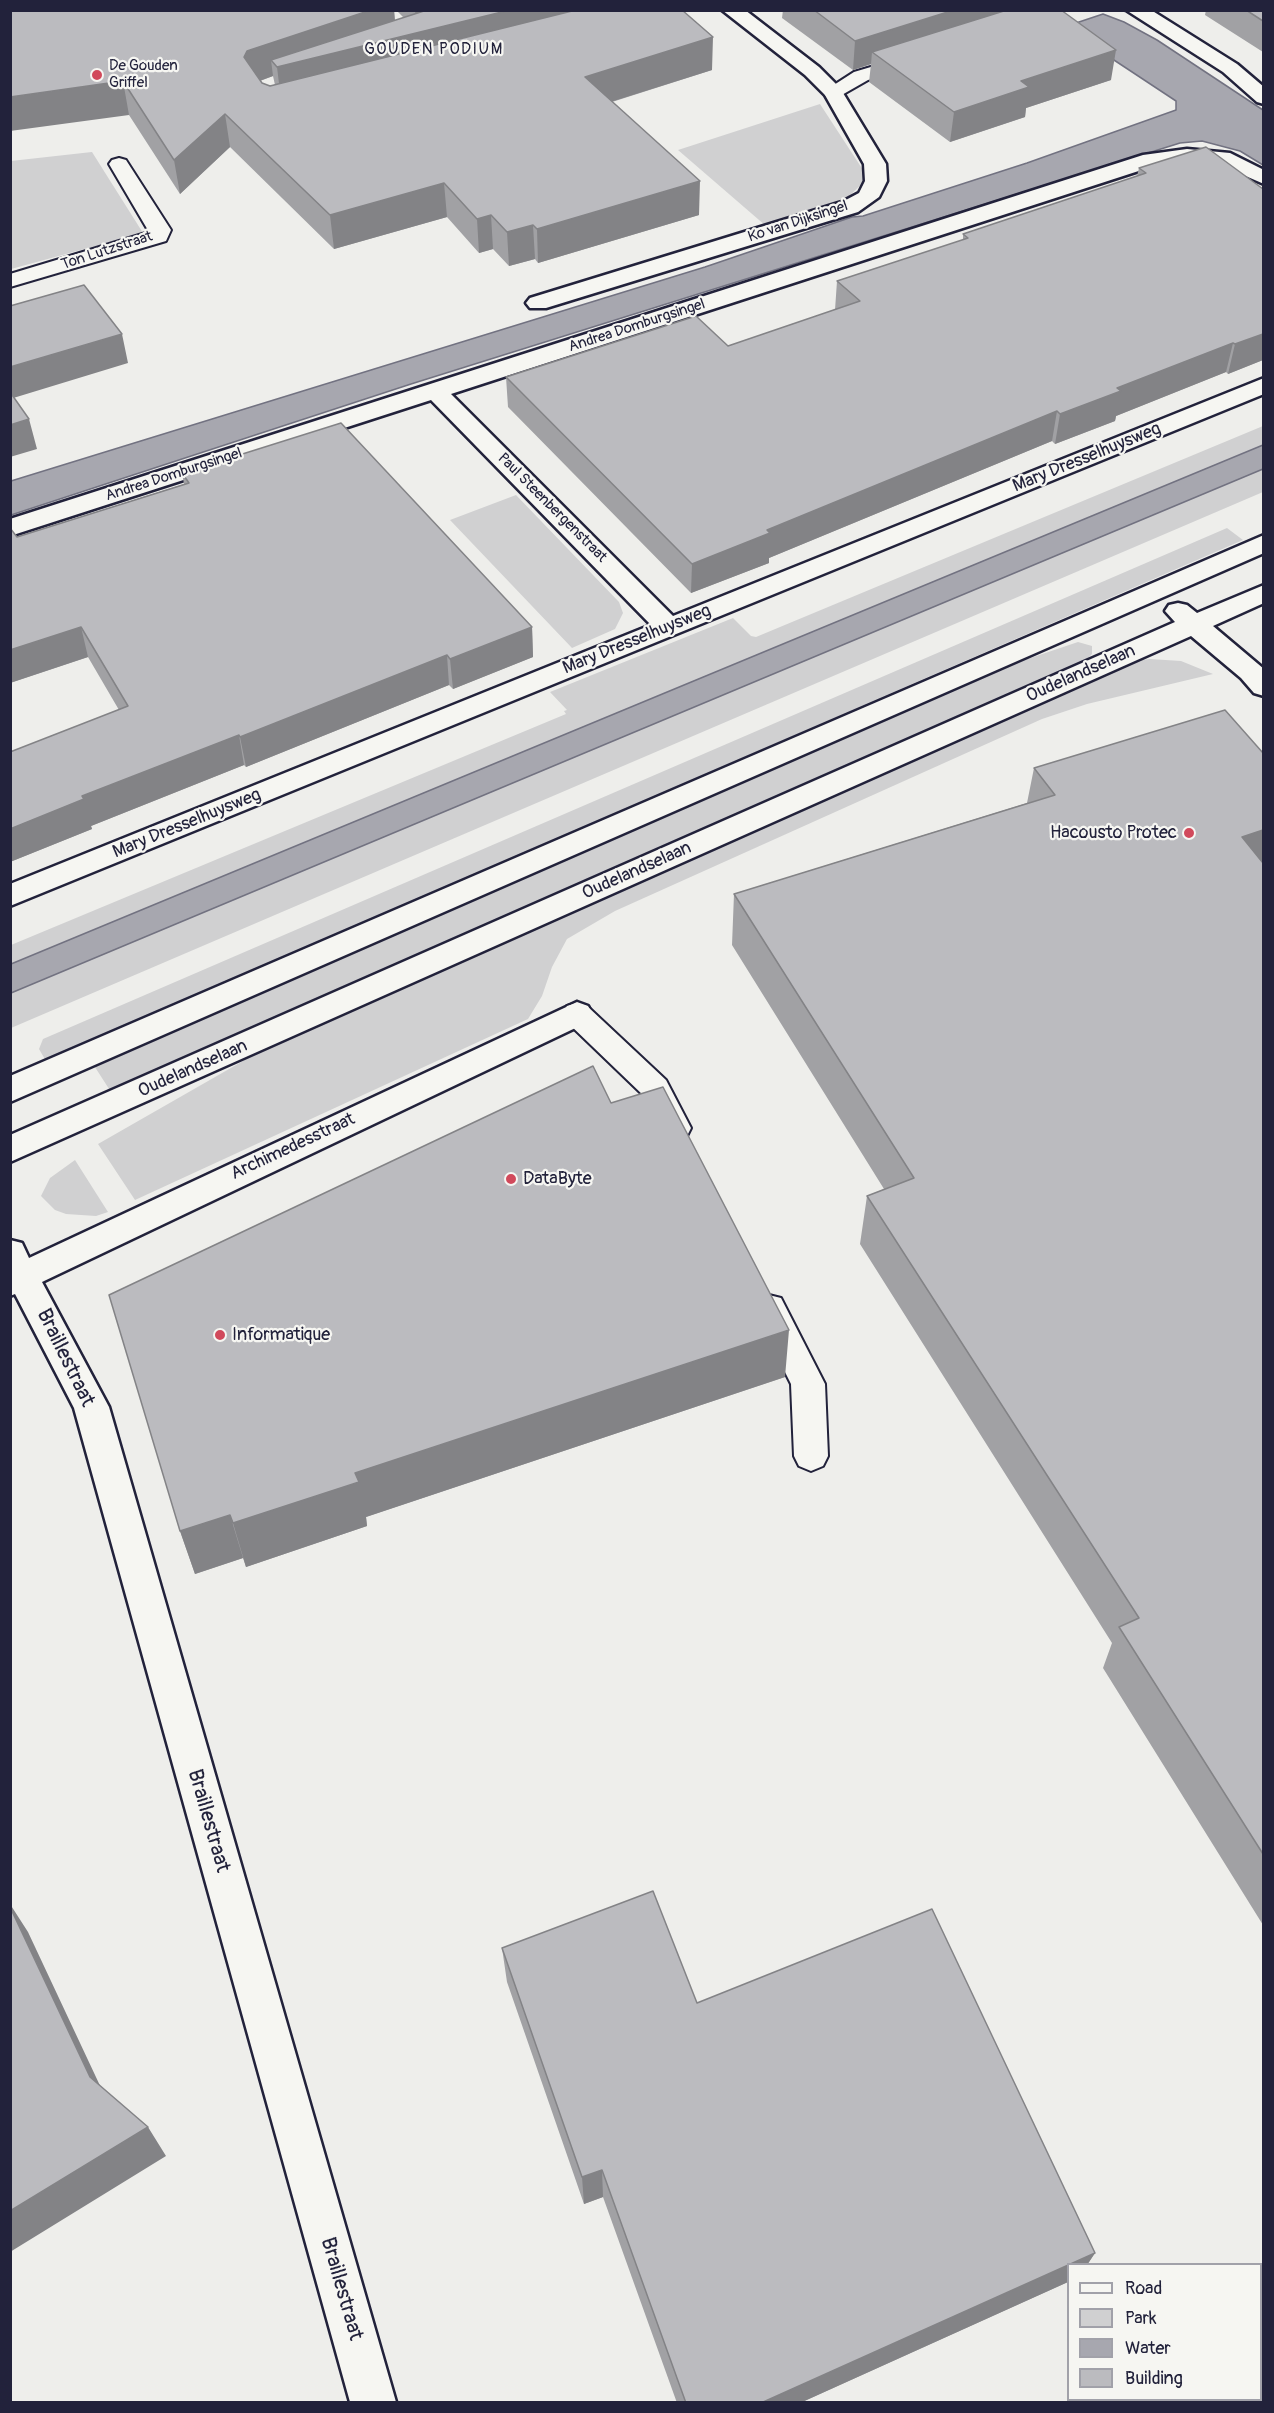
<!DOCTYPE html>
<style>
body{margin:0}
#map{position:relative;width:1274px;height:2413px;overflow:hidden;background:#eeeeeb;font-family:Pangolin,sans-serif}
canvas{display:block}
.frame{position:absolute;inset:0;border:12px solid #22223b;pointer-events:none}
.legend{position:absolute;left:1067px;top:2263px;width:195px;height:138px;box-sizing:border-box;background:#f6f6f2;border:2px solid #a1a1a9;margin:0;padding:8px 10px;list-style:none;font-size:18px;color:#22223b}
.legend li{display:flex;align-items:center;gap:12px;height:30px}
.legend b{width:30px;border:2px solid #a1a1a9}
</style>
<div id="map">
<canvas width="1274" height="2413"></canvas>
<div class="frame"></div>
<ul class="legend">
<li><b style="height:8px;background:#f6f6f2"></b>Road</li>
<li><b style="height:16px;background:#d0d0d1"></b>Park</li>
<li><b style="height:16px;background:#a7a7af"></b>Water</li>
<li><b style="height:16px;background:#bbbbbf"></b>Building</li>
</ul>
</div>
<script>
const c = document.querySelector('canvas').getContext('2d');
c.lineJoin = 'round';
function fillPath(path, color) { c.fillStyle = color; c.fill(path, 'evenodd'); }
const poly = rows => new Path2D(rows.map(r => 'M' + r).join(''));
function stroke(path, color, width, dash) { c.strokeStyle = color; c.lineWidth = width; c.lineCap = dash ? 'butt' : 'round'; c.setLineDash(dash || []); c.stroke(path); }
function label(font, color, halo, rows, align = 'center') {
  c.font = font + ' Pangolin,sans-serif'; c.lineWidth = 4.5; c.setLineDash([]); c.textBaseline = 'middle'; c.strokeStyle = halo; c.fillStyle = color; for (const [text, x, y, turn = 0] of rows) {
    c.save(); c.translate(x, y); c.rotate((+turn || 0) * Math.PI / 180); c.textAlign = isNaN(turn) ? turn : align; if (halo) c.strokeText(text, 0, 0); c.fillText(text, 0, 0); c.restore();
  }
}
const green = poly([
 [820,104,863,170,865,181,846,199,766,226,678,150],
 [92,152,143,233,11,269,11,161],
 [1263,426,1263,445,11,964,11,945,566,714,564,711,567,710,550,692,733,618,751,636,756,637],
 [1263,469,1263,492,11,1028,11,993],
 [516,495,619,602,623,613,615,629,572,648,450,520],
 [1227,528,1243,540,46,1061,39,1049,43,1039],
 [1078,642,1092,646,1092,654,1087,659,111,1092,93,1064,977,676],
 [1150,659,1181,661,1213,674,1087,704,1042,719,615,911,567,939,552,967,542,996,528,1019,135,1200,98,1144,271,1045,1133,661],
 [75,1160,108,1212,96,1216,66,1214,55,1210,41,1196,50,1178]
]);
const water = poly([
 [1103,14,1124,22,1157,40,1263,110,1263,165,1240,151,1202,141,1180,143,411,384,11,515,11,481,705,267,852,217,863,216,1027,163,1176,110,1176,101,1064,27,1103,14],
 [1263,445,1263,469,11,993,11,964,1263,445]
]);
const lane = poly([
 [911,55,918,57,921,61,918,65,868,80,840,96,826,96,823,92,854,72,911,55],
 [119,158,126,160,171,230,166,241,10,287,10,274,149,232,109,164,112,160,119,158],
 [577,1003,587,1006,666,1080,691,1128,687,1136,676,1140,665,1136,644,1096,567,1022,562,1014,567,1006,577,1003],
 [769,1295,781,1298,825,1384,828,1456,823,1466,811,1471,799,1466,794,1456,791,1384,753,1308,757,1298,769,1295]
]);
const street = poly([
 [722,10,745,10,819,67,840,88,886,164,887,181,879,197,858,212,546,308,530,308,526,303,530,298,842,202,859,193,865,181,864,164,825,95,805,75,722,10],
 [1126,10,1151,10,1237,64,1264,87,1264,104,1257,102,1223,72,1126,10],
 [1187,149,1230,153,1264,170,1264,184,1218,164,1187,161,1154,166,451,394,673,616,1264,378,1264,394,10,906,10,884,651,625,431,400,10,536,10,519,1143,155,1187,149],
 [577,1002,588,1006,592,1014,588,1022,42,1282,109,1407,396,2402,350,2402,74,1408,15,1294,10,1296,10,1240,22,1243,29,1258,577,1002]
]);
const secondary = poly([
 [1264,535,1264,553,10,1102,10,1076,1264,535],
 [1264,585,1264,603,1213,626,1264,669,1264,696,1254,693,1241,678,1191,636,10,1162,10,1135,1175,622,1165,611,1169,605,1178,603,1187,605,1197,613,1264,585]
]);
const wall = poly([
 [10,10,394,10,395,21,404,18,396,10,682,10,712,70,612,102,699,215,538,263,535,259,509,266,493,249,479,253,447,217,334,249,230,147,180,194,129,115],
 [273,76,275,85,270,86,262,83,260,81],
 [783,10,1061,10,1111,80,1026,108,1025,117,950,142,869,82,871,64,853,70,782,18],
 [1206,10,1263,10,1263,52,1205,15],
 [1139,168,1263,189,1263,360,1228,374,1226,372,1116,416,1115,421,1055,444,1052,441,769,558,769,563,691,593,508,407,506,377,728,346,835,310,837,281,963,240,963,234,1137,176],
 [182,473,532,627,533,657,453,689,449,685,246,767,244,765,91,826,92,829,10,862,119,710,88,657,10,683,10,528,17,537,184,484],
 [1263,753,1263,1925,1103,1668,1112,1643,860,1244,867,1196,884,1189,732,945,734,894,1027,803,1034,768],
 [611,1103,785,1377,366,1517,367,1526,246,1567,243,1558,195,1574,180,1531],
 [502,1948,697,2003,1095,2253,1087,2265,1068,2265,1068,2282,800,2403,677,2403,603,2197,584,2204,507,1982]
]);
const shadedWall = poly([
 [371,10,394,10,396,36,510,10,604,10,281,100,277,67,271,60,273,76,251,84,244,57,247,51],
 [415,10,475,10,417,29],
 [954,10,1025,10,872,52,871,64,853,70,855,41],
 [713,37,712,70,585,110,585,77],
 [1116,50,1111,80,1026,108,1025,117,950,142,954,112,1021,81],
 [123,81,129,115,10,131,10,97],
 [225,114,230,147,180,194,174,160],
 [700,181,699,215,538,263,537,229],
 [444,183,447,217,334,249,330,215],
 [491,215,493,249,479,253,477,219],
 [533,225,535,259,509,266,507,232],
 [122,334,128,363,10,399,10,367],
 [1263,334,1263,360,1228,374,1235,344],
 [1233,343,1226,372,1116,416,1115,421,1055,444,1060,414,1117,388],
 [1057,411,1052,441,769,558,769,563,691,593,692,564,767,530],
 [29,419,37,449,10,457,10,425],
 [81,627,88,657,10,683,10,650],
 [532,627,533,657,453,689,450,659],
 [447,655,449,685,246,767,240,737],
 [239,735,244,765,91,826,92,829,10,862,10,829,82,796],
 [1263,830,1263,877,1242,837],
 [789,1330,785,1377,366,1517,367,1526,246,1567,233,1523,355,1473],
 [230,1515,243,1558,195,1574,180,1531],
 [10,1904,28,1932,110,2107,90,2077,10,1907],
 [148,2127,166,2156,10,2252,10,2211],
 [602,2170,603,2197,584,2204,582,2177],
 [1095,2253,1087,2265,1069,2265],
 [1068,2265,1068,2282,800,2403,761,2403]
]);
const building = poly([
 [10,10,371,10,247,51,244,57,262,83,270,86,576,10,682,10,713,37,585,77,700,181,537,229,533,225,507,232,491,215,477,219,444,183,330,215,225,114,174,160,123,81,10,97,10,10],
 [427,10,510,10,277,67,271,60,427,10],
 [814,10,954,10,855,41,814,10],
 [1007,10,1061,10,1116,50,1021,81,1029,87,954,112,872,52,1007,10],
 [1246,10,1263,10,1263,21,1246,10],
 [1206,147,1263,189,1263,334,1235,344,1233,343,1117,388,1121,391,1060,414,1057,411,767,530,770,533,692,564,506,377,696,316,728,346,860,301,837,281,968,238,963,234,1146,173,1139,168,1206,147],
 [84,285,122,334,10,367,10,306,84,285],
 [10,392,29,419,10,425,10,392],
 [341,423,532,627,450,659,447,655,240,737,239,735,82,796,84,799,10,829,10,752,128,706,81,627,10,650,10,528,17,537,189,483,182,473,341,423],
 [1225,710,1263,753,1263,830,1242,837,1263,863,1263,1854,1119,1627,1139,1618,867,1196,914,1178,734,894,1055,795,1034,768,1225,710],
 [593,1066,611,1103,663,1087,789,1330,355,1473,359,1482,233,1523,230,1515,180,1531,109,1295,593,1066],
 [653,1891,697,2003,932,1909,1095,2253,761,2403,686,2403,602,2170,582,2177,502,1948,653,1891],
 [10,1907,90,2077,148,2127,10,2211,10,1907],
 [1263,2349,1263,2403,1149,2403,1155,2400,1260,2400,1260,2351,1263,2349]
]);
const markers = [
 [97,75,6,"#d1495b"],
 [1189,833,6,"#d1495b"],
 [511,1179,6,"#d1495b"],
 [220,1335,6,"#d1495b"]
];
const farPoinames = [
 ["De Gouden",109,66],
 ["Griffel",109,83]
];
const farStreetnames = [
 ["Ko van Dijksingel",798,222,-18],
 ["Ton Lutzstraat",107,251,-18],
 ["Andrea Domburgsingel",637,326,-18],
 ["Andrea Domburgsingel",174,475,-18],
 ["Paul Steenbergenstraat",552,508,45]
];
const farNeighbourhoodnames = [
 ["GOUDEN PODIUM",434,50]
];
const streetNames = [
 ["Mary Dresselhuysweg",1087,458,-22],
 ["Mary Dresselhuysweg",637,640,-22],
 ["Oudelandselaan",1081,674,-24],
 ["Mary Dresselhuysweg",187,824,-22],
 ["Oudelandselaan",637,871,-24],
 ["Oudelandselaan",193,1069,-24],
 ["Archimedesstraat",293,1147,-25]
];
const poiNames = [
 ["Hacousto Protec",1177,833,"right"],
 ["DataByte",523,1179],
 ["Informatique",232,1335]
];
const nearStreetnames = [
 ["Braillestraat",65,1358,64],
 ["Braillestraat",208,1821,74],
 ["Braillestraat",341,2289,74]
];
fillPath(green, '#d0d0d1');
fillPath(water, '#a7a7af');
stroke(water, '#727281', 1.5);
stroke(lane, '#22223b', 4);
stroke(street, '#22223b', 5);
stroke(secondary, '#22223b', 5);
fillPath(lane, '#f6f6f2');
fillPath(street, '#f6f6f2');
fillPath(secondary, '#f6f6f2');
fillPath(wall, '#a1a1a4');
fillPath(shadedWall, '#838386');
fillPath(building, '#bbbbbf');
stroke(building, '#838386', 1.5);
for (const [x, y, r, color] of markers) { const dot = new Path2D(); dot.arc(x, y, r, 0, 2 * Math.PI); c.fillStyle = color; c.fill(dot); stroke(dot, '#f6f6f2', 2); }
label('15px', '#22223b', '#f6f6f2', farPoinames, 'left');
label('15px', '#22223b', '#f6f6f2', farStreetnames);
c.letterSpacing = '1.5px';
label('16px', '#22223b', '#f6f6f2', farNeighbourhoodnames);
c.letterSpacing = '0px';
label('18px', '#22223b', '#f6f6f2', streetNames);
label('18px', '#22223b', '#f6f6f2', poiNames, 'left');
label('21px', '#22223b', '#f6f6f2', nearStreetnames);
</script>
